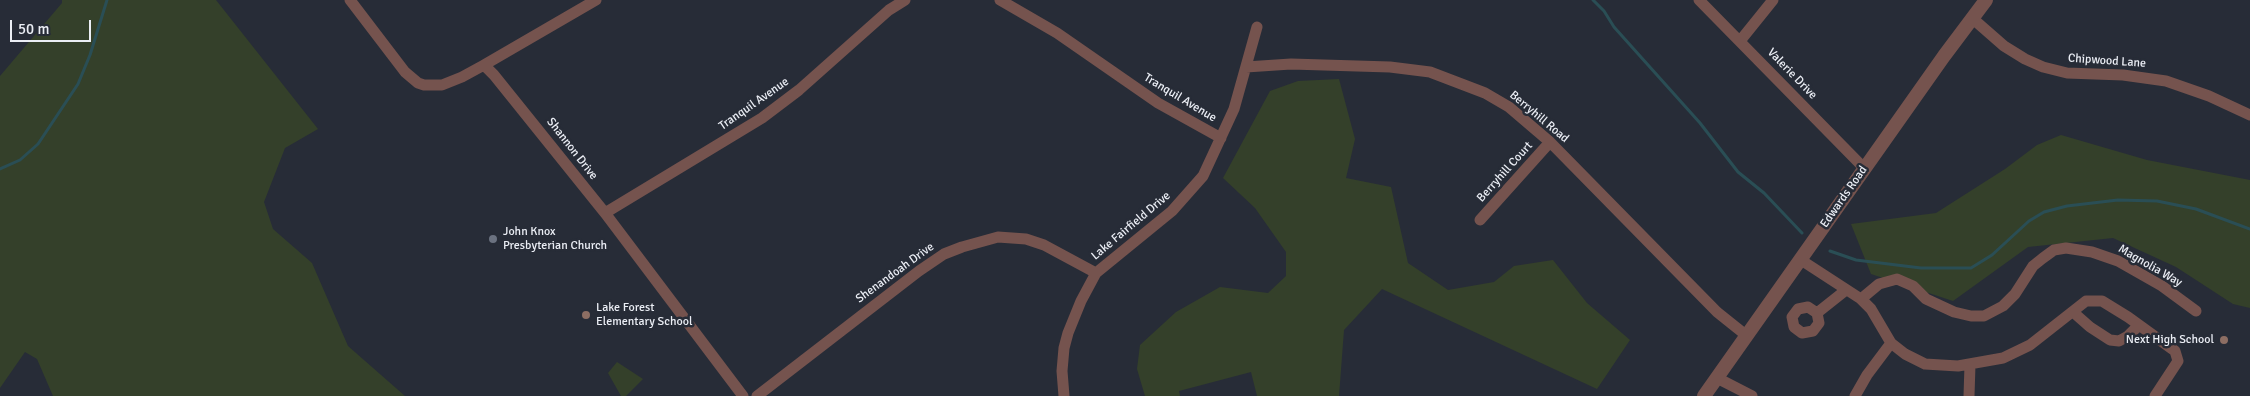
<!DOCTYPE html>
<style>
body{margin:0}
#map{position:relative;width:2250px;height:396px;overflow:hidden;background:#272c37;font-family:Signika,sans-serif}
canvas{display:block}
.scale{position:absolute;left:10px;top:20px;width:81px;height:22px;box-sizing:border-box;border:2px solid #ebeef5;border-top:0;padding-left:6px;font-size:15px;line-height:18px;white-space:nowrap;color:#ebeef5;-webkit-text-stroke:4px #272c37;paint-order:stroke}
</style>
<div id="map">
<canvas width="2250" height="396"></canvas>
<div class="scale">50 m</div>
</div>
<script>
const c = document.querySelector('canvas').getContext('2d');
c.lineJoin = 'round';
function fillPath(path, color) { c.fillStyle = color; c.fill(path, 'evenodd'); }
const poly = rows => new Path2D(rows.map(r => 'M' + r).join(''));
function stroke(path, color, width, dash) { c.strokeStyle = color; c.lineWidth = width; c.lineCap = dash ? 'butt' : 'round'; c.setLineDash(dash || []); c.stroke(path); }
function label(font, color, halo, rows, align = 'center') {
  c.font = font + ' Signika,sans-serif'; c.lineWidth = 5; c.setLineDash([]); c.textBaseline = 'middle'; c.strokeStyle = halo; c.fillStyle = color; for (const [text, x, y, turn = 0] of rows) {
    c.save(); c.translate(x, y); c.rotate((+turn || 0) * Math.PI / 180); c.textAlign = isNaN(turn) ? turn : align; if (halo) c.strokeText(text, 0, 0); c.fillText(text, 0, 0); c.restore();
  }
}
const green = poly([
 [62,0,216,0,318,129,285,148,264,202,273,229,312,263,348,346,405,396,53,396,37,359,25,352,0,388,0,76,62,3],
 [1339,79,1355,139,1346,178,1391,187,1408,263,1448,290,1494,282,1514,266,1553,260,1587,303,1630,340,1597,389,1382,289,1344,330,1339,396,1257,396,1251,372,1179,391,1180,396,1145,396,1137,369,1140,345,1176,312,1220,287,1268,293,1286,276,1286,252,1255,208,1223,178,1270,91,1298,81],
 [2061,135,2147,160,2250,180,2250,308,2233,304,2176,267,2113,238,2028,247,1953,301,1871,274,1851,224,1936,213,2005,169,2037,145],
 [617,362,643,379,626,396,621,396,608,373]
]);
const stream = poly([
 [1593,0,1604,11,1614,27,1700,123,1738,172,1764,193,1802,233],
 [0,169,20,160,38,144,78,84,90,55,107,0],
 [1830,251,1856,260,1921,268,1971,268,1992,255,2029,221,2044,212,2067,206,2118,200,2157,201,2196,209,2250,229]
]);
const minor = poly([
 [350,0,405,72,418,83,424,85,442,85,462,77,484,65,494,75,605,213,743,396],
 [1000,0,1057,33,1158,103,1221,138],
 [1699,0,1864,168],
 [1972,18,2004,46,2025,59,2043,67,2067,73,2123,75,2166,81,2209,96,2250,115],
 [1740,41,1773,0],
 [484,65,596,0],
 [1246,67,1291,64,1390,67,1430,72,1485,93,1509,107,1550,142,1717,312,1747,336],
 [605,213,762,118,799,90,889,10,905,0],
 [1480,220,1550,142],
 [1801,260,1861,299,1871,309,1891,343,1905,354,1925,364,1958,366,2003,358,2030,345,2086,301,2102,301,2128,317,2175,351,2178,361,2155,396],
 [1861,299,1879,284,1897,279,1913,286,1926,299,1954,312,1971,316,1984,316,2003,306,2015,294,2033,266,2043,258,2054,250,2066,248,2092,252,2118,261,2162,286,2196,311],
 [2073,312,2090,327,2110,340,2119,341,2128,336,2139,325],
 [1817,313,1808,307,1798,309,1792,317,1794,327,1802,333,1813,331,1819,323,1817,313,1846,290],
 [1717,378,1752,396],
 [757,396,919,271,944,254,962,247,998,237,1026,239,1044,245,1096,273],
 [1064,396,1062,371,1064,348,1068,333,1081,301,1096,273,1172,211,1203,176,1234,109,1257,27],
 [1855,396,1867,375,1891,343],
 [1969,396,1970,365]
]);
const tertiary = poly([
 [1704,396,1944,56,1986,0]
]);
const markers = [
 [493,239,5,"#6b7280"],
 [586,315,5,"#8d6e63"],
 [2224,340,5,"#8d6e63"]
];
const streetNames = [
 ["Chipwood Lane",2107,61,4],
 ["Valerie Drive",1792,74,46],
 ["Tranquil Avenue",1180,98,31],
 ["Tranquil Avenue",754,104,-35],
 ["Berryhill Road",1539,117,40],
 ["Shannon Drive",572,149,52],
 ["Berryhill Court",1505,172,-48],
 ["Edwards Road",1844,197,-55],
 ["Lake Fairfield Drive",1131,226,-40],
 ["Magnolia Way",2150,266,30],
 ["Shenandoah Drive",895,273,-36]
];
const poiNames = [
 ["John Knox",503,232],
 ["Presbyterian Church",503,246],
 ["Lake Forest",596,308],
 ["Elementary School",596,322],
 ["Next High School",2214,340,"right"]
];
fillPath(green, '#34402a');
stroke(stream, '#2a4e55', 3);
stroke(minor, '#75534e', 11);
stroke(tertiary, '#75534e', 14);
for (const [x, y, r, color] of markers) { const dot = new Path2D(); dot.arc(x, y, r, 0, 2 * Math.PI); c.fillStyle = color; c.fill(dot); stroke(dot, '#272c37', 2); }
label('12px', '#ebeef5', '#272c37', streetNames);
label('12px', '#ebeef5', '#272c37', poiNames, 'left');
</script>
